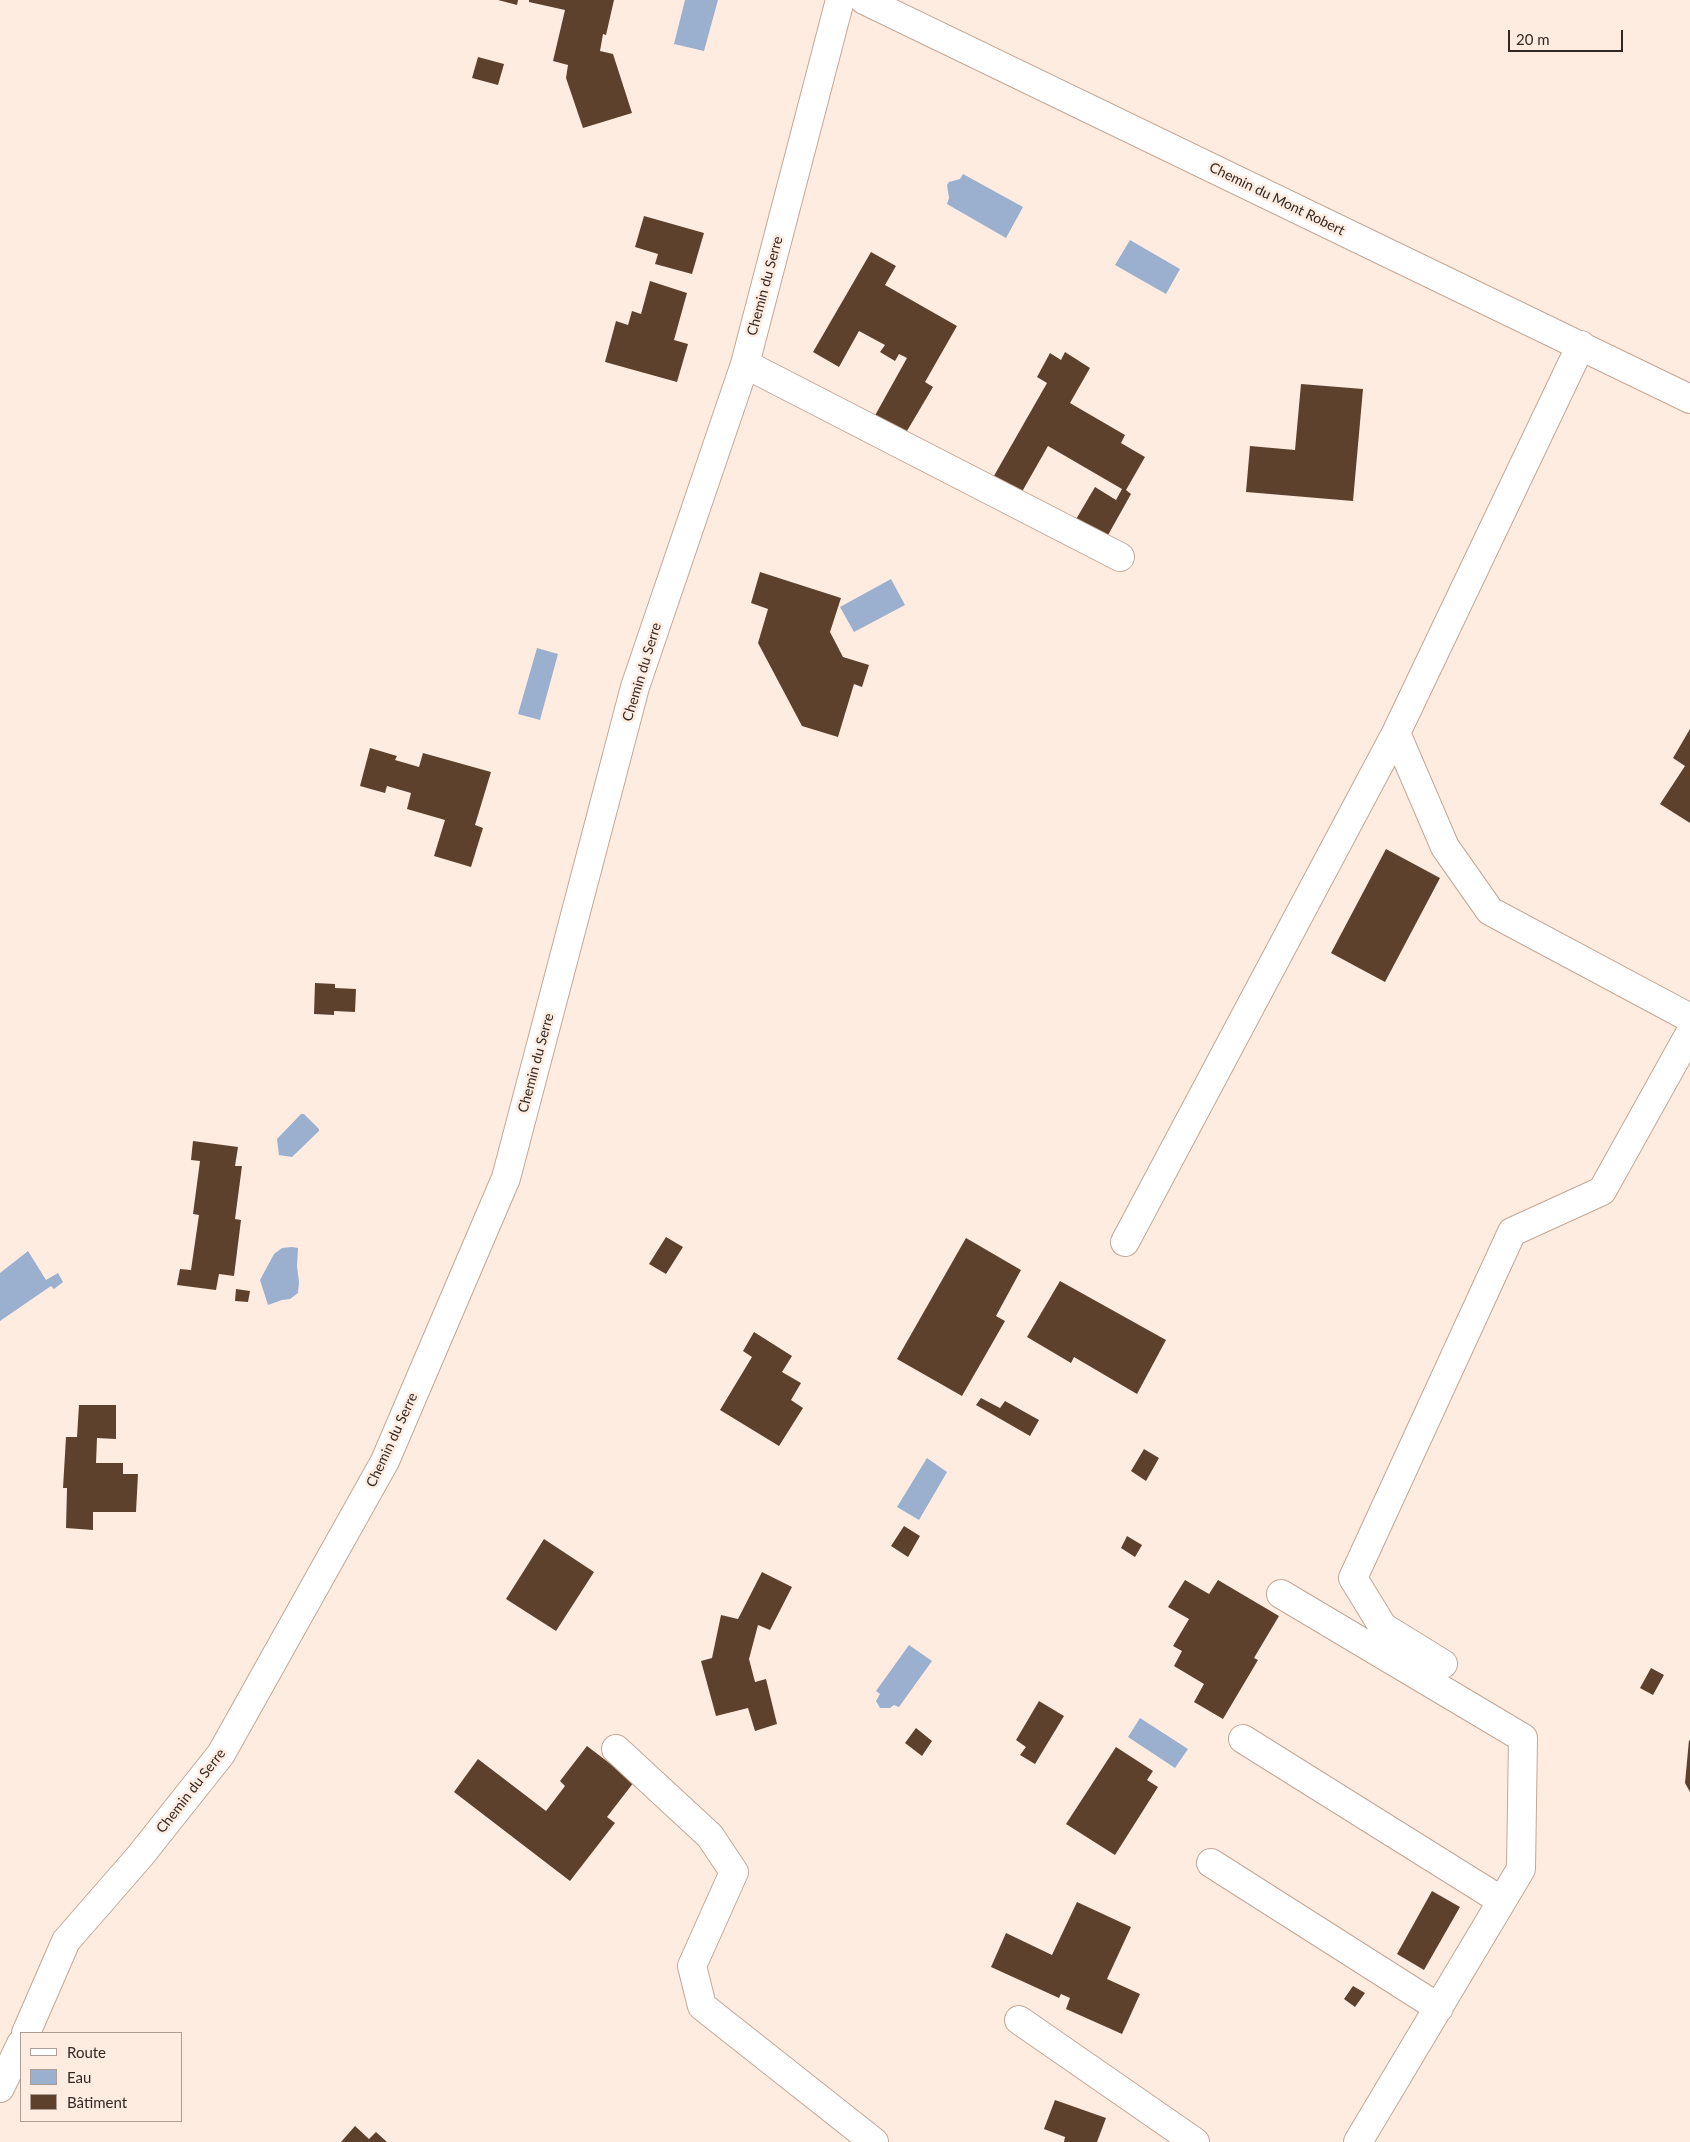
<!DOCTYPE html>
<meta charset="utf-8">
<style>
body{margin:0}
#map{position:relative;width:1690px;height:2142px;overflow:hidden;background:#feece1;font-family:Lato,sans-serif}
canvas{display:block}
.legend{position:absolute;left:20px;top:2032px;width:162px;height:90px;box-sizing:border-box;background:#feece1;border:1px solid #ad9e95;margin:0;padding:6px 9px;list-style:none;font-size:15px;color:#332822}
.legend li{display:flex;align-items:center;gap:10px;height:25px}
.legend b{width:25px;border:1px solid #ad9e95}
.scale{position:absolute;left:1508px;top:30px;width:115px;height:22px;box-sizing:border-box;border:2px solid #332822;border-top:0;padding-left:6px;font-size:15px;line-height:18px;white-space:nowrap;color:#332822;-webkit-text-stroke:4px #feece1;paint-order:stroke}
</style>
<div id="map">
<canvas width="1690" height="2142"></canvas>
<ul class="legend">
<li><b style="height:6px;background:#fff"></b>Route</li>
<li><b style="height:14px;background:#9bafce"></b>Eau</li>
<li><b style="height:14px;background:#5e412d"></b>Bâtiment</li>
</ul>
<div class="scale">20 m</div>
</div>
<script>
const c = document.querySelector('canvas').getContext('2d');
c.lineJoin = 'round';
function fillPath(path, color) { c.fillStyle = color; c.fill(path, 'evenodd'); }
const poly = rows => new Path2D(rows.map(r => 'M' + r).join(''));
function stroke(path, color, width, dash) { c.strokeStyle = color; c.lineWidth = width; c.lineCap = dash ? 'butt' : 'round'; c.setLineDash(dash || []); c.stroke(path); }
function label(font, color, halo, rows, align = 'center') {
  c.font = font + ' Lato,sans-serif'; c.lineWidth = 5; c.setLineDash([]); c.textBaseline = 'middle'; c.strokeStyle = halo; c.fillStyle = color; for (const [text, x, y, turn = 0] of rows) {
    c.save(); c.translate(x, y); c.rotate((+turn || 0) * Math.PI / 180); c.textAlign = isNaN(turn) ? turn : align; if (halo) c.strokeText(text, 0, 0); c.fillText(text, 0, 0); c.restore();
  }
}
const water = poly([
 [685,0,718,0,704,51,674,44],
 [963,174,1023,207,1006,238,947,204,949,198,947,185,949,182,960,179],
 [1130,240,1180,269,1166,294,1115,265],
 [891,579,905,605,854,632,840,607],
 [537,648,558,654,540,720,518,714],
 [301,1114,304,1114,319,1129,319,1131,292,1157,279,1155,277,1139],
 [292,1247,298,1248,297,1266,299,1282,298,1293,290,1299,282,1300,268,1305,260,1280,274,1254,282,1248],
 [28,1251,46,1280,58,1273,63,1282,54,1289,51,1286,0,1321,0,1273],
 [927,1458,947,1472,919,1520,897,1507],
 [909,1645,932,1661,899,1707,894,1705,890,1708,880,1708,876,1701,880,1694,876,1691],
 [1140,1718,1188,1749,1175,1768,1128,1737]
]);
const building = poly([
 [498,0,518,0,517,5],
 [529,0,614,0,606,35,603,34,600,51,613,54,632,113,583,128,566,78,568,65,553,61,565,10,529,2],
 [478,57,504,64,498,85,472,78],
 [644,216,704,233,692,274,655,264,658,254,635,247],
 [871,252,896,266,885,285,957,326,925,382,933,387,904,436,873,419,907,358,899,354,895,361,880,352,885,345,859,331,839,367,813,352],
 [650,281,687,293,674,340,688,344,677,382,605,362,616,321,628,325,632,311,641,314],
 [1065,352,1090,368,1070,403,1125,435,1121,443,1145,457,1126,490,1131,494,1103,544,1072,526,1095,487,1116,500,1122,489,1048,446,1019,497,991,481,1047,383,1037,377,1050,353,1061,360],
 [1301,384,1363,389,1353,501,1246,492,1250,446,1295,450],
 [760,572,841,598,830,632,843,657,869,665,862,687,854,684,838,737,802,726,758,643,768,609,751,603],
 [1690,729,1690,823,1660,804,1685,766,1673,758],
 [370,748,397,756,395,760,419,767,423,753,491,772,475,825,483,828,471,867,434,856,445,820,407,809,411,793,387,786,385,793,360,786],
 [1386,849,1440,878,1385,982,1331,953],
 [315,983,335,984,335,988,356,989,355,1012,334,1011,334,1015,314,1014],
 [193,1141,238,1147,235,1166,242,1166,235,1219,241,1220,234,1276,219,1274,216,1290,177,1285,180,1269,191,1270,199,1215,193,1214,200,1161,191,1160],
 [666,1237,683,1247,666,1274,649,1264],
 [966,1238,1021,1270,996,1316,1005,1321,962,1396,897,1359],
 [1060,1281,1166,1340,1137,1394,1074,1357,1071,1363,1027,1337],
 [236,1289,250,1291,248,1302,235,1301],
 [754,1332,792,1356,782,1372,801,1383,791,1400,803,1408,779,1446,720,1410,752,1357,743,1351],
 [981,1398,1000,1408,1005,1401,1039,1420,1030,1436,976,1405],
 [79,1405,116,1405,116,1439,97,1438,96,1463,123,1463,123,1474,138,1474,136,1512,93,1512,93,1530,66,1528,67,1488,63,1488,66,1437,77,1437],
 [1144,1449,1159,1458,1146,1481,1131,1471],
 [904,1526,920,1536,908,1557,891,1546],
 [1127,1536,1142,1545,1135,1557,1121,1548],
 [544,1539,594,1572,556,1631,506,1599],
 [762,1572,792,1587,770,1630,758,1625,749,1659,755,1682,766,1679,777,1724,755,1731,748,1708,716,1716,701,1661,712,1658,721,1615,738,1619],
 [1185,1580,1209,1594,1218,1580,1279,1616,1254,1658,1258,1660,1223,1719,1194,1702,1204,1684,1174,1666,1182,1651,1173,1646,1189,1619,1168,1607],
 [1651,1668,1664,1675,1653,1695,1640,1688],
 [1039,1701,1064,1716,1035,1764,1020,1755,1026,1747,1016,1740],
 [916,1728,932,1741,922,1756,905,1743],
 [1689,1740,1690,1741,1690,1792,1685,1783],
 [587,1746,634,1782,607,1817,615,1823,570,1881,454,1792,478,1759,546,1811,565,1786,560,1781],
 [1116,1747,1153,1771,1147,1780,1158,1787,1115,1855,1066,1824],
 [1432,1891,1460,1907,1424,1970,1397,1954],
 [1077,1902,1131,1927,1107,1979,1140,1994,1122,2034,1066,2009,1070,1998,1061,1994,1059,1998,991,1967,1006,1933,1052,1955],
 [1353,1986,1365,1993,1355,2007,1344,1999],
 [1055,2100,1106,2118,1097,2142,1064,2142,1065,2137,1044,2129],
 [355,2126,369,2139,376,2132,387,2142,341,2142]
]);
const minor = poly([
 [864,0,1690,399],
 [745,364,1120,557],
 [1396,733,1445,847,1490,911,1690,1018],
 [1125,1242,1396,733,1581,345],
 [1281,1594,1523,1738,1521,1869,1358,2142],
 [1443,1664,1383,1627,1353,1578,1512,1232,1602,1191,1690,1033],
 [1243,1739,1502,1901],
 [616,1749,710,1836,734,1872,692,1966,702,2006,874,2142],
 [1211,1863,1439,2008],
 [1019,2020,1195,2142],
 [26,2033,66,1941,140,1856,221,1754,385,1461,506,1178,635,687,745,364,840,0],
 [0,2088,21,2044]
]);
const streetNames = [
 ["Chemin du Mont Robert",1277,199,26],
 ["Chemin du Serre",765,286,-75],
 ["Chemin du Serre",642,672,-73],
 ["Chemin du Serre",536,1063,-75],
 ["Chemin du Serre",392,1440,-65],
 ["Chemin du Serre",191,1791,-52]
];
fillPath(water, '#9bafce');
fillPath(building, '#5e412d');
stroke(minor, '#c3a796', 30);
stroke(minor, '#fff', 28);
label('14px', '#332822', '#feece1', streetNames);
</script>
